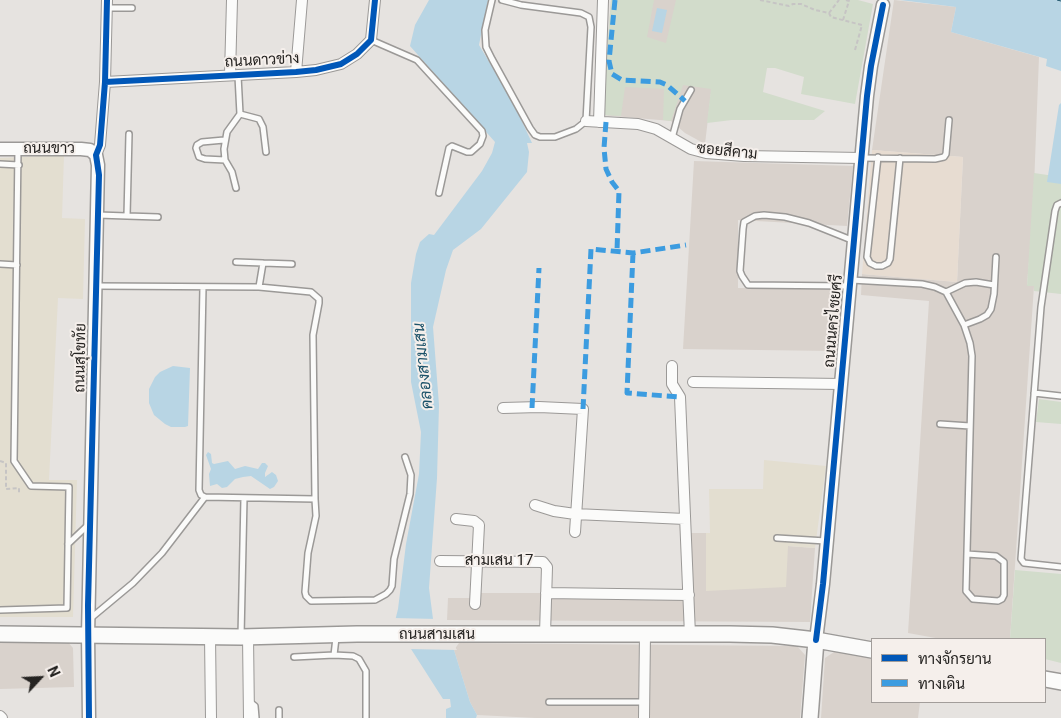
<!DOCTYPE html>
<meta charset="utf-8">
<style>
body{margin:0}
#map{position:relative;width:1061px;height:718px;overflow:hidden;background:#e6e3e0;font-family:Roboto,Sarabun,sans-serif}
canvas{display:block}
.legend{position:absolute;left:871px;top:638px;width:175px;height:65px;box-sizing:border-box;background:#f5efeb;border:1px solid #a29d9a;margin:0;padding:6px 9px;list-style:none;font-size:15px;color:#252321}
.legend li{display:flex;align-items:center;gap:10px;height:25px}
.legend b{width:25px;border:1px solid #a29d9a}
.north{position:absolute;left:15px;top:653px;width:50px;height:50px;-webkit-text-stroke:4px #f5efeb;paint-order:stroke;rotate:65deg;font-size:14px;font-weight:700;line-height:20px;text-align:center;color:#252321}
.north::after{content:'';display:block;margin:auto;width:18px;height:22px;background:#252321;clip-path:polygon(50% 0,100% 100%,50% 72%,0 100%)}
</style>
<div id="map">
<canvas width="1061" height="718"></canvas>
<ul class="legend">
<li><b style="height:6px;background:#0057b8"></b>ทางจักรยาน</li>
<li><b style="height:6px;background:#3c9ce0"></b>ทางเดิน</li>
</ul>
<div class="north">N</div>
</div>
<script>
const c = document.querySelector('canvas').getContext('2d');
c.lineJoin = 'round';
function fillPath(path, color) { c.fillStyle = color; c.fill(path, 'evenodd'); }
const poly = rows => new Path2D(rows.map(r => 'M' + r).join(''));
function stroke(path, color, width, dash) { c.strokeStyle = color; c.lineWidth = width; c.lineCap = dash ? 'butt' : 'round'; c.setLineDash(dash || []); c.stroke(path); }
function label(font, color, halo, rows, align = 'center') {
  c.font = font + ' Roboto,Sarabun,sans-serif'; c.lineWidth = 4; c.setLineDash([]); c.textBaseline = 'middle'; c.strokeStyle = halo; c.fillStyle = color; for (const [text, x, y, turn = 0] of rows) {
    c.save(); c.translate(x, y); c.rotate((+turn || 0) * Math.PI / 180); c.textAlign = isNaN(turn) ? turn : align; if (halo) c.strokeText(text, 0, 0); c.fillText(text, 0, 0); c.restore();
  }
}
const built = poly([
 [611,0,722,0,705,144,685,133,671,121,602,115],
 [894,0,956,7,951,32,1039,57,1033,212,1027,285,1034,286,1010,639,941,639,908,633,929,301,861,295,862,274,957,282,963,157,872,150],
 [694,161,853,166,847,226,738,220,738,288,839,288,834,351,683,349],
 [688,533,706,533,706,591,788,546,815,548,810,622,447,620,448,598,473,598,473,593,691,593],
 [0,641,67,641,73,648,74,687,0,689],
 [459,643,797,646,805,655,800,718,536,718,477,715,470,702,454,650],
 [837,650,872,656,872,702,920,702,918,718,821,718,825,658]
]);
const education = poly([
 [64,155,62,218,85,219,83,299,58,298,49,480,77,480,73,617,0,617,0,158],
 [764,460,826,466,815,548,788,546,786,587,706,591,706,533,710,533,709,489,763,489]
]);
const medical = poly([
 [872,150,963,157,957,282,862,274]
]);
const green = poly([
 [611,0,654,0,647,37,666,43,676,0,858,0,873,4,855,104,801,94,804,77,775,68,767,68,763,92,825,111,814,120,732,120,707,123,711,89,683,85,671,121,663,120,664,89,625,87,621,116,602,115],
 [1034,173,1061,177,1061,294,1034,291,1034,286,1027,286],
 [1039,399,1061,402,1061,424,1036,422],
 [1015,570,1061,574,1061,663,1045,659,1045,639,1010,639]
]);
const water = poly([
 [429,0,488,0,479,45,512,100,532,143,527,143,529,152,527,172,481,229,453,250,446,270,433,327,439,405,437,478,429,588,433,619,454,650,470,702,477,715,476,718,446,718,446,709,451,707,450,699,443,699,411,649,395,621,398,609,406,544,419,474,421,432,411,382,411,283,416,254,420,242,429,234,434,235,482,171,492,153,495,142,410,46,415,25],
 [900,0,1061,0,1061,71,1046,66,1047,59,951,32,956,7],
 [657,8,667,10,662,33,652,31],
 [1061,103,1061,184,1047,182,1059,105],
 [173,366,190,368,188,426,185,427,171,427,165,424,154,415,149,403,149,389,155,377,160,372],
 [208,452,211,454,212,463,214,464,228,461,235,469,245,466,258,469,262,463,265,463,268,466,265,473,265,477,272,472,276,475,278,481,274,487,270,489,251,476,243,477,235,479,227,487,222,488,217,484,210,486,209,474,211,469,206,455]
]);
const pier = poly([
 [393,618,437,619,457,650,408,649,393,623]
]);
const ferry = poly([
 [1057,0,1061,1]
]);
const path = poly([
 [760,0,789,6,793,4,801,4,815,10,829,13,831,17,862,25,855,50],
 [829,13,839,0],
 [843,20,849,1,846,0],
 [0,461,6,463,6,489,19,488,19,494]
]);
const service = poly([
 [492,0,485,30,486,47,492,59,530,128,535,135,540,137,555,137,576,129,586,121,591,27,589,17,581,13,521,5,502,0],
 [107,8,132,8],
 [371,40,417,60,482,131,483,136,480,144,471,152,467,152,452,146,449,148,439,193],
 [238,76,240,114],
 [672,138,680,109,691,90],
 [224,140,202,142,197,145,196,148,199,157,205,159,225,160],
 [878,157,867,257,870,263,876,266,882,266,888,263,890,259,900,158],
 [862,158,935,159,944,157,946,154,949,120],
 [0,164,19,165],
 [236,188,232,172,225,160,224,149,227,132,240,114,259,119,263,127,266,152],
 [1061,203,1057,205,1055,211,1041,307,1021,559,1024,563,1061,567],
 [98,215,127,216,129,134],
 [127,216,158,217],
 [236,262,263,263],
 [0,264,17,265],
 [851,280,922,284,935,287,946,292,964,325,970,343,972,356,966,591,973,599,998,601,1002,599,1004,595,1004,562,996,556,967,554],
 [96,286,259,287,263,263,292,264],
 [848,286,748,285,742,276,740,271,743,229,744,222,755,216,764,215,785,217,809,223,854,241],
 [203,287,199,490,201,495,205,497,315,499,316,516,308,553,305,592,306,596,311,601,375,600,386,594,390,590,392,586,394,559,410,494,411,475,405,457],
 [259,287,311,292,319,299,319,303,313,335,315,499],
 [946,292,965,283,976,282,994,285],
 [964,325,980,319,987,315,991,309,994,294,996,257],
 [1034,393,1061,396],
 [940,424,970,426],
 [777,538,826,541],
 [68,544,88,525],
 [0,610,67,608,69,487,31,486,14,461,18,149],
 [91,618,133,583,162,553,205,497],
 [241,636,244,498],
 [336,638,334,655,353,656,359,659,366,671,366,718],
 [294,657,334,655],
 [250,702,255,706,256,718],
 [549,702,644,702],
 [279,710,279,718]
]);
const minor = poly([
 [296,72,302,0],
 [230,75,232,0],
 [105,82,296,72,316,70,341,64,357,54,371,40,375,0],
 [586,121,638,124,656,129,691,149,706,153,744,156,861,158],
 [599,122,603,0],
 [96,155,100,145,105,82,107,0],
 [672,366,672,384,680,397,690,635],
 [693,382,841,384],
 [503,408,539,407,583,409,575,532],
 [535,505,554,511,575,514,685,519],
 [456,519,474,521,479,525,475,604],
 [440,561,543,562,547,567,545,634],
 [546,593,689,595],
 [210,636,211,718],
 [248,636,249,718],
 [0,716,2,718],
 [644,718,645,634]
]);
const tertiary = poly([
 [0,149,81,149,90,150,96,155,98,165,88,635,89,718],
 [816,640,823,584,867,96,871,66,883,5]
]);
const secondary = poly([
 [0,634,241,637,357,634,730,634,772,635,816,640,872,650],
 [1045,679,1061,682],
 [810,718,816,640]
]);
const quiet = poly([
 [615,0,609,61,612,74,622,80,660,82,667,85,685,101],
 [606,122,604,148,606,169,612,182,619,191,617,251],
 [633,253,627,393,680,397],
 [532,408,539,268],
 [583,409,591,249,633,253,686,245]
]);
const cycleway = poly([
 [105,82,296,72,316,70,341,64,357,54,371,40,375,0],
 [816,640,823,584,867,96,871,66,883,5],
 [89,718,88,605,99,175,96,155,100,145,105,82,107,0]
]);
const streetNames = [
 ["ถนนดาวข่าง",262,61,-3],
 ["ถนนขาว",49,149],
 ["ซอยสีคาม",727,152,6],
 ["ถนนนครไชยศรี",834,321,-85],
 ["ถนนสุโขทัย",81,358,-89],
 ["สามเสน 17",499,561],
 ["ถนนสามเสน",437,635]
];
const waterNames = [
 ["คลองสามเสน",424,366,-96]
];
fillPath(built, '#d9d2cc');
fillPath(education, '#e3ded0');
fillPath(medical, '#e7dcd1');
fillPath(green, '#d2dccb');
fillPath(water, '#b8d5e4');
fillPath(pier, '#e6e3e0');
stroke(ferry, '#1c5269', 1, [6, 5]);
stroke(service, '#9b9997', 8);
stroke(minor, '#9b9997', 12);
stroke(tertiary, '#9b9997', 15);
stroke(secondary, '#9b9997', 18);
stroke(path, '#c6c4c4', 2, [4, 2.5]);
stroke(service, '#fbfbfa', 5);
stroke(minor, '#fbfbfa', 10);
stroke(tertiary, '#fbfbfa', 12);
stroke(secondary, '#fbfbfa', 15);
stroke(quiet, '#3c9ce0', 5, [10, 5]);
stroke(cycleway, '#0057b8', 6);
label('15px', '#252321', '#f5efeb', streetNames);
label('italic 16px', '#1c5269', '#f5efeb', waterNames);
</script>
